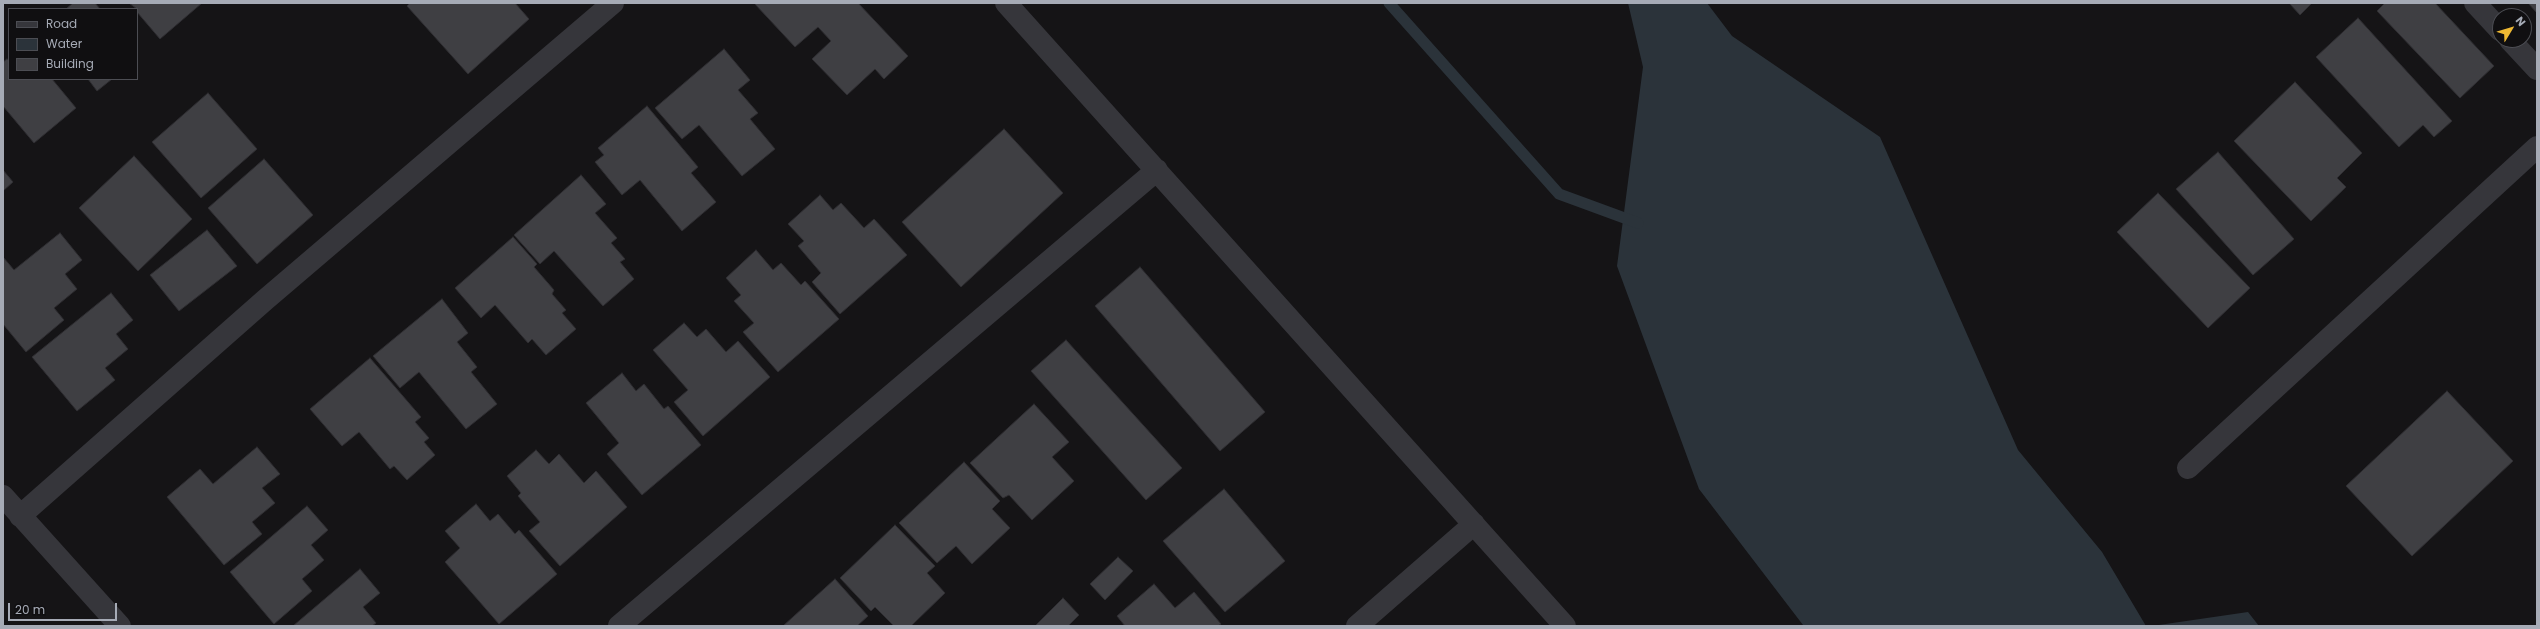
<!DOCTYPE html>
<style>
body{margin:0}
#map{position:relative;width:2540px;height:629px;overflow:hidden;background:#151416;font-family:Poppins,sans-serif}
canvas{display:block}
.frame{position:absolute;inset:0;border:4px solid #a6abb6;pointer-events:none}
.legend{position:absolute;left:8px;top:8px;width:130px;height:72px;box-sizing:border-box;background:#100f11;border:1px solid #4c4d53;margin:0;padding:5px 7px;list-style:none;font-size:12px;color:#a6abb6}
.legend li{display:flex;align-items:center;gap:8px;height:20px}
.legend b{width:20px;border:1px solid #4c4d53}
.north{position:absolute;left:2492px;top:8px;width:40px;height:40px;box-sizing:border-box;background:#100f11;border:1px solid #4c4d53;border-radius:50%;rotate:52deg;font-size:11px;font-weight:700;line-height:16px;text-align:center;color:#a6abb6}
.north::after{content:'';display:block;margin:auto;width:14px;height:18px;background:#efb933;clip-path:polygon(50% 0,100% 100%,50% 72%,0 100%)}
.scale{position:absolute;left:8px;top:603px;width:109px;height:18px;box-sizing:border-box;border:2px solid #a6abb6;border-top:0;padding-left:5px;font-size:12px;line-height:14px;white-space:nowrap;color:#a6abb6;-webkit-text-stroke:3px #100f11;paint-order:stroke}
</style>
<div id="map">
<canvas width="2540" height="629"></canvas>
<div class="frame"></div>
<ul class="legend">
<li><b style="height:5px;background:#36363b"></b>Road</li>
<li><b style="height:11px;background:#2b333a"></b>Water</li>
<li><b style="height:11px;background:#3f3f43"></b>Building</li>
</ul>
<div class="north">N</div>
<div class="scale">20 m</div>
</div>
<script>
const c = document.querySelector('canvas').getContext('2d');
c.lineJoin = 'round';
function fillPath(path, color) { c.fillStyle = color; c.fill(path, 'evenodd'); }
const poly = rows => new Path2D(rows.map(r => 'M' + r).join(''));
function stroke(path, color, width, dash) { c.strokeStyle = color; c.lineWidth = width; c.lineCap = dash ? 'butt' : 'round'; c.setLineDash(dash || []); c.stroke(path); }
const water = poly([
 [1628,3,1707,3,1732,36,1880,137,2018,450,2102,552,2146,626,1803,625,1699,489,1617,266,1643,67],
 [2248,612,2259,626,2152,626]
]);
const stream = poly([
 [1389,3,1559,194,1638,223]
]);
const building = poly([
 [73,3,95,3,100,9,66,9,73,3],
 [129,3,202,3,160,39,137,12,137,9,129,3],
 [410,3,515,3,529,19,468,74,407,6,410,3],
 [754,3,858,3,908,56,884,79,875,69,847,95,812,59,831,41,818,27,795,47,754,3],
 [2289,3,2312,3,2300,15,2289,3],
 [2385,3,2435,3,2494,66,2460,98,2377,11,2385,3],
 [2528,3,2537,3,2537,13,2528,3],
 [2358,18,2452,121,2434,137,2423,125,2399,147,2316,57,2358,18],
 [724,49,750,80,738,90,758,113,750,119,775,149,742,176,699,125,682,139,655,108,724,49],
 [7,59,9,61,9,79,52,79,76,108,34,143,3,106,3,62,7,59],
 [88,79,112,79,97,91,88,79],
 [2295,82,2362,153,2337,178,2346,187,2311,221,2234,141,2295,82],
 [208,93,257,149,201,198,152,142,208,93],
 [647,106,698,167,691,173,716,202,682,231,640,180,622,195,595,162,604,155,598,148,647,106],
 [1004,129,1063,193,961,287,902,222,1004,129],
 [2218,152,2294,239,2253,275,2176,189,2218,152],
 [134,156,192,219,138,271,79,208,134,156],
 [264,159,313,215,257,264,208,208,264,159],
 [3,170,13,182,3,191,3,170],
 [581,175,606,204,595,213,617,238,611,243,625,259,620,262,634,279,603,306,554,251,540,264,514,235,581,175],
 [2158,193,2250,288,2208,328,2117,232,2158,193],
 [820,195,833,210,841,203,864,228,874,219,907,255,840,314,812,282,821,273,798,246,804,241,788,224,820,195],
 [207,230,237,266,179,311,150,275,207,230],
 [60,233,82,260,65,274,77,289,54,308,64,320,26,352,3,324,3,257,14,270,60,233],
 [513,237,537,264,534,267,554,290,552,294,566,310,562,313,576,329,546,355,532,339,528,343,495,305,481,318,455,288,513,237],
 [756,250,773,270,781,263,801,285,805,281,839,319,778,372,743,332,754,323,734,301,741,295,726,278,756,250],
 [1140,267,1265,412,1220,451,1095,306,1140,267],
 [111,293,133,320,116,334,128,349,105,368,115,380,77,411,32,357,111,293],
 [442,299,468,333,457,342,477,367,471,372,497,404,466,429,419,372,400,388,373,356,442,299],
 [684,323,697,337,706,329,726,352,738,341,770,377,703,436,674,402,688,390,653,350,684,323],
 [1066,340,1182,468,1146,500,1031,371,1066,340],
 [370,358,421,417,415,422,429,438,424,442,435,455,407,480,394,466,390,469,359,432,342,446,310,409,370,358],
 [622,373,636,391,644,384,664,409,668,406,701,445,642,495,607,454,619,443,586,403,622,373],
 [2447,391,2513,461,2412,556,2346,486,2447,391],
 [1034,404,1069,442,1052,457,1074,481,1032,520,1009,495,1003,498,970,463,1034,404],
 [257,447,280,474,262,488,275,503,252,522,262,534,224,565,167,497,200,469,213,484,257,447],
 [536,450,549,464,559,454,584,483,596,471,627,507,560,566,529,531,540,522,518,496,521,493,507,476,536,450],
 [964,462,1000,501,992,509,1010,528,972,564,956,546,937,563,899,523,964,462],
 [1224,489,1285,561,1225,612,1163,541,1224,489],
 [476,504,490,521,498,514,515,534,519,530,557,574,499,624,445,562,460,548,445,531,476,504],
 [307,506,328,530,311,545,324,560,302,579,312,591,274,624,230,572,307,506],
 [895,525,935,566,927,573,945,593,911,626,894,626,875,607,871,611,840,578,895,525],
 [1118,557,1133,571,1105,600,1090,584,1118,557],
 [360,569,380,593,363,607,376,623,372,626,293,626,360,569],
 [835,579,868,616,857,626,783,626,835,579],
 [1154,584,1175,608,1194,592,1221,624,1218,626,1125,626,1117,616,1154,584],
 [1063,598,1079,615,1068,626,1035,626,1063,598]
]);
const street = poly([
 [1006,3,1565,626],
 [2475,3,2500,30],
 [2510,40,2537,69],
 [2188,468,2537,147],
 [3,496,120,626],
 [20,516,265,300,613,3],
 [619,626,1157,170],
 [1357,626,1474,524]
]);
fillPath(water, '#2b333a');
stroke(stream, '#2b333a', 11);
fillPath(building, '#3f3f43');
stroke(building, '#2f2e32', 1);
stroke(street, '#36363b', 22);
</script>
